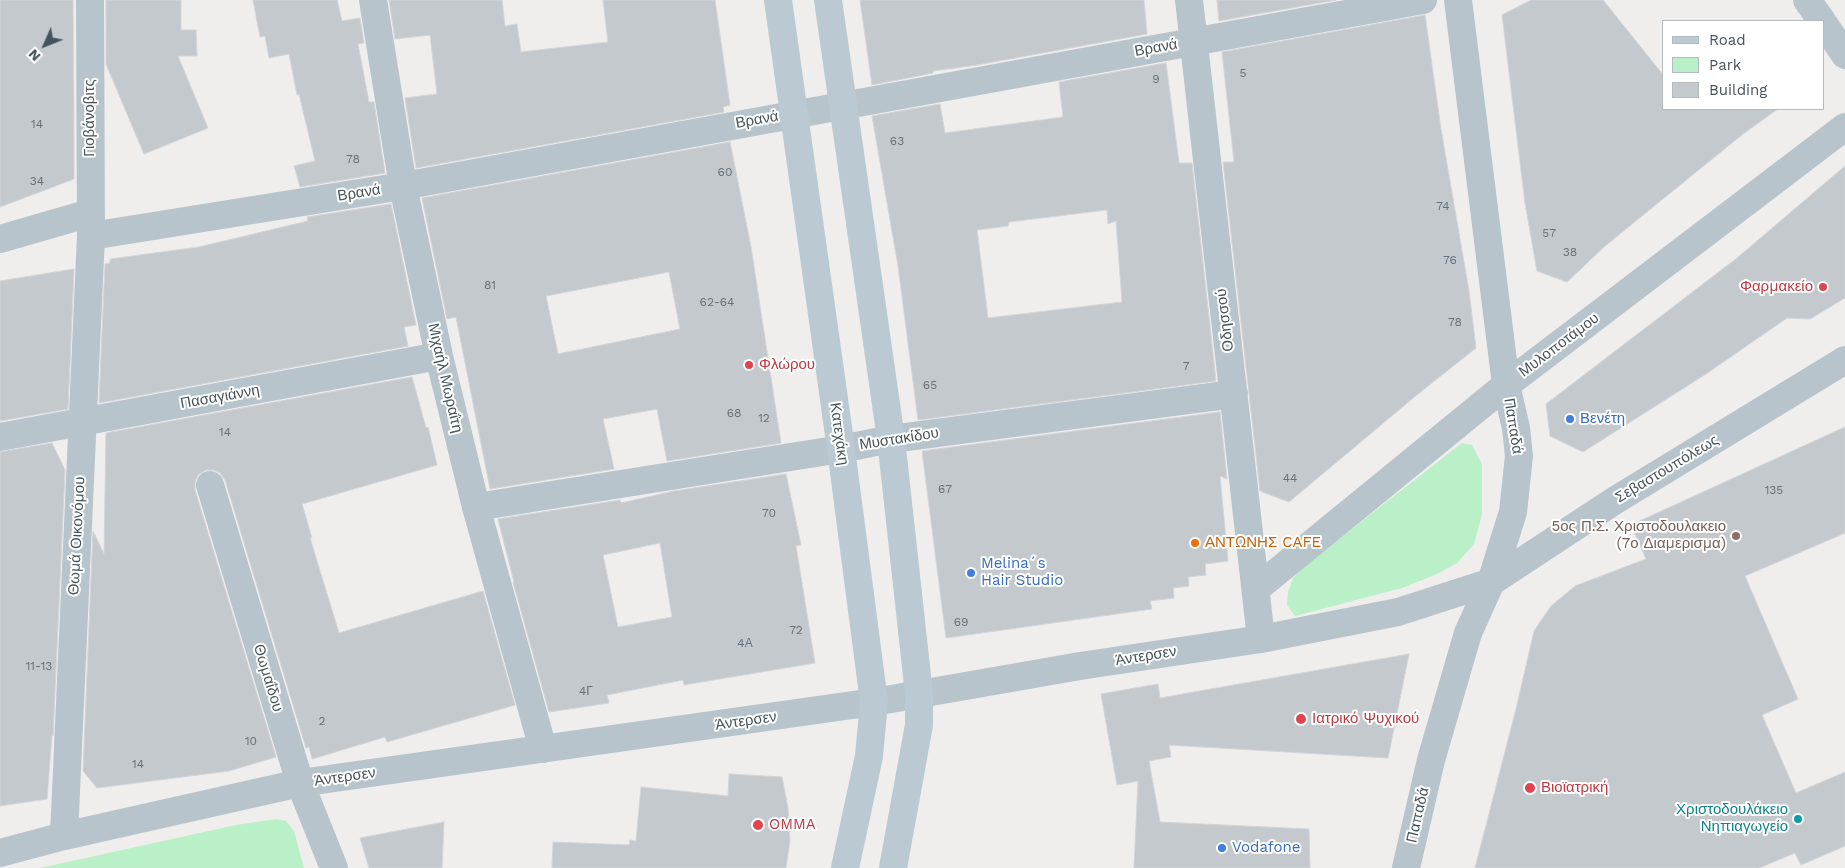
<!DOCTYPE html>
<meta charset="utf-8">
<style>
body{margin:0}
#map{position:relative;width:1845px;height:868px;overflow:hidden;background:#f0eded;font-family:"Work Sans",sans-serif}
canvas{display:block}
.legend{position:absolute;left:1662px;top:20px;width:162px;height:90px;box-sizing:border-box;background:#fff;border:1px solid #b5babd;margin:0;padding:6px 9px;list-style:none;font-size:15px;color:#45535b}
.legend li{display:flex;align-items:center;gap:10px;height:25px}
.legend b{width:25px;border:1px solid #b5babd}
.north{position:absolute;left:20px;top:20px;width:50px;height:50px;-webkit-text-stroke:4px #fff;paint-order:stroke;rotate:226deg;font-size:14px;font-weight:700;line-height:20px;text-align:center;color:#45535b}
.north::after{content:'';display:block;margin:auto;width:18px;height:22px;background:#45535b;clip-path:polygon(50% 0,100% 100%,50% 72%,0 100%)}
</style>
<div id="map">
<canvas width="1845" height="868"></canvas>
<ul class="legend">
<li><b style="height:6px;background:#bac9d2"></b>Road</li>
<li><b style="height:14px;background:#b9f0c7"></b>Park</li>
<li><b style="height:14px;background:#c4c9cd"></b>Building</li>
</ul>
<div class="north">N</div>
</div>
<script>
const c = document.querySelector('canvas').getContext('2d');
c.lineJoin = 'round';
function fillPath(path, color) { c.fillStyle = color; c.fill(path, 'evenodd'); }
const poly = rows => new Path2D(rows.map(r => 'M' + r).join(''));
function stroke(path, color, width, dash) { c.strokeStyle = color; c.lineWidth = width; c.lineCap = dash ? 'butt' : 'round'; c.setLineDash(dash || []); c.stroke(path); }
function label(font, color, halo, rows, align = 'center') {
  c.font = font + ' "Work Sans",sans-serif'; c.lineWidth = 4; c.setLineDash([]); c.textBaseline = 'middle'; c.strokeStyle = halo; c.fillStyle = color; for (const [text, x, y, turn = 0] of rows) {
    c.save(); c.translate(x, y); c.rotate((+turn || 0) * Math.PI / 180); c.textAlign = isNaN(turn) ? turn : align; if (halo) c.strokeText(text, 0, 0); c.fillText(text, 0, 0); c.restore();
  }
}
const green = poly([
 [1462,443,1472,445,1482,464,1482,514,1474,544,1457,563,1437,574,1402,588,1295,616,1287,605,1288,592,1293,578,1307,564],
 [276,819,286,821,294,831,304,868,40,868,236,825]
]);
const building = poly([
 [0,0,73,0,74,146,74,179,0,207,0,0],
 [106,0,181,0,181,30,196,30,197,56,178,56,208,128,144,154,106,64,106,0],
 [253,0,337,0,342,21,360,18,364,43,358,44,369,102,374,102,385,173,300,187,294,166,315,161,299,94,297,95,289,54,269,58,265,36,260,37,253,0],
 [389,0,502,0,505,26,517,24,521,52,608,42,603,0,715,0,730,105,723,107,724,112,416,168,405,98,437,94,430,35,395,39,389,0],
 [860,0,1144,0,1147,34,977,65,933,71,933,73,872,85,860,0],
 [1217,0,1336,0,1219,21,1217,0],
 [1531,0,1603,0,1664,76,1664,109,1778,109,1743,134,1653,207,1604,247,1567,282,1537,271,1525,203,1502,15,1531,0],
 [1425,15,1441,129,1469,291,1476,348,1418,394,1289,502,1260,491,1223,162,1234,162,1222,52,1425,15],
 [1166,63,1179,163,1192,163,1216,381,918,420,898,266,872,116,940,104,945,133,1063,117,1059,82,1166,63],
 [1107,210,1108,224,1116,221,1122,302,988,318,977,230,1008,226,1009,222,1107,210],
 [730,142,751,247,781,443,667,461,657,409,603,419,614,469,490,489,456,317,447,319,422,198,730,142],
 [669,272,680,329,558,354,546,296,669,272],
 [1845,166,1845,298,1810,319,1787,318,1706,374,1583,452,1550,436,1546,404,1737,258,1845,166],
 [391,204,416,325,404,327,408,346,99,403,105,264,110,263,110,259,199,247,308,221,307,217,391,204],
 [74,269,68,409,0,421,0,281,74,269],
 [412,377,426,428,428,427,437,465,302,504,312,538,310,538,339,633,483,591,515,705,387,742,385,737,312,759,309,747,306,748,225,480,220,473,213,470,206,470,198,475,195,482,195,490,276,757,229,771,97,788,83,771,93,531,104,554,106,433,412,377],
 [1220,412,1227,479,1220,476,1228,561,1205,564,1206,575,1188,577,1189,586,1173,588,1174,598,1150,601,1152,609,946,638,922,451,1220,412],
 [1845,427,1845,533,1745,576,1798,699,1762,715,1796,793,1845,772,1845,846,1801,865,1795,853,1759,868,1475,868,1516,709,1534,631,1551,606,1575,586,1646,559,1631,525,1845,427],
 [52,443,65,470,53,736,52,735,47,799,0,806,0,452,52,443],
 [786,474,801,545,796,546,815,663,684,685,683,680,607,695,609,703,549,712,513,582,514,582,498,519,620,500,621,503,674,491,786,474],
 [660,543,672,617,618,627,603,555,660,543],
 [1409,654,1388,758,1169,745,1171,757,1149,761,1160,822,1309,829,1310,868,1134,868,1138,781,1117,785,1101,694,1158,684,1160,698,1409,654],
 [729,774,782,777,788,808,790,841,786,868,552,868,553,842,629,845,630,840,636,841,641,787,728,796,729,774],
 [444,822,442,868,369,868,360,838,444,822]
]);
const minor = poly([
 [373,0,403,186,439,356,476,507,543,749],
 [1189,0,1261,639],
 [1807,0,1822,21],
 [1824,24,1845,55],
 [91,236,403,186,1423,0],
 [0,239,90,213],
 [0,437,439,356],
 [210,485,300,783,334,868],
 [476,507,841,449,891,439,1234,394],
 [1256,589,1506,385,1845,127],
 [64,836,91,236,90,0],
 [0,853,64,836,300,783,874,702,1080,666,1261,639,1398,612,1491,582,1614,501,1845,360],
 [1406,868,1431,760,1468,633,1491,582,1513,512,1519,456,1516,428,1506,385,1458,0]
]);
const secondary = poly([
 [778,0,841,449,874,702,869,756,845,868],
 [828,0,891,439,919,694,919,725,893,868]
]);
const markers = [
 [1823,287,5,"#e0444e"],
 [749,365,5,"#e0444e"],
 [1570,419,5,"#3f7fe0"],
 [1736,536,5,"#8d6e63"],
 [1195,543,5,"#e8710a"],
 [971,573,5,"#3f7fe0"],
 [1301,719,6,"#e0444e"],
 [1530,788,6,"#e0444e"],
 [1798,819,5,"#0f9aa8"],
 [758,825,6,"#e0444e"],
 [1222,848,5,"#3f7fe0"]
];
const numberNames = [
 ["5",1243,73],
 ["9",1156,79],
 ["14",37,124],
 ["63",897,141],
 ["78",353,159],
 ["60",725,172],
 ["34",37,181],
 ["74",1443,206],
 ["57",1549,233],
 ["38",1570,252],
 ["76",1450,260],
 ["81",490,285],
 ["62-64",717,302],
 ["78",1455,322],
 ["7",1186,366],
 ["65",930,385],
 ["68",734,413],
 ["12",764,418],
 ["14",225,432],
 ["44",1290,478],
 ["67",945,489],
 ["135",1774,490],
 ["70",769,513],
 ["69",961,622],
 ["72",796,630],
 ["4Α",745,643],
 ["11-13",39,666],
 ["4Γ",586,691],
 ["2",322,721],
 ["10",251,741],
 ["14",138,764]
];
const streetNames = [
 ["Βρανά",1156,48,-10],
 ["Γιοβάνοβιτς",90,118,-90],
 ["Βρανά",757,120,-10],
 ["Βρανά",359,193,-9],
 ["Οδησσού",1225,320,-97],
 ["Μυλοποτάμου",1559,345,-37],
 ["Μιχαήλ Μωραΐτη",445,378,77],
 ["Πασαγιάννη",220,397,-10],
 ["Παπαδά",1513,426,81],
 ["Κατεχάκη",839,434,82],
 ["Μυστακίδου",899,439,-9],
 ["Σεβαστουπόλεως",1667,469,-31],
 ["Θωμά Οικονόμου",77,536,-87],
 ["Άντερσεν",1146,656,-9],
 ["Θωμαΐδου",268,678,73],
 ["Άντερσεν",746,721,-8],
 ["Άντερσεν",345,777,-8],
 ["Παπαδά",1418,815,-77]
];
const healthNames = [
 ["Φαρμακείο",1813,287,"right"],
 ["Φλώρου",759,365],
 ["Ιατρικό Ψυχικού",1312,719],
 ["Βιοϊατρική",1541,788],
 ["OMMA",769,825]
];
const shopNames = [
 ["Βενέτη",1580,419],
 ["Melina´s",981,564],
 ["Hair Studio",981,581],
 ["Vodafone",1232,848]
];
const educationNames = [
 ["5ος Π.Σ. Χριστοδουλακειο",1726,527],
 ["(7ο Διαμερισμα)",1726,544]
];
const foodNames = [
 ["ΑΝΤΩΝΗΣ CAFE",1205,543]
];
const cultureNames = [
 ["Χριστοδουλάκειο",1788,810],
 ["Νηπιαγωγείο",1788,827]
];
fillPath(green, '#b9f0c7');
fillPath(building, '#c4c9cd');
stroke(building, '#d1d4d9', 1);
stroke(minor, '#b8c4cb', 28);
stroke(secondary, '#bac9d2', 28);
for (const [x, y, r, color] of markers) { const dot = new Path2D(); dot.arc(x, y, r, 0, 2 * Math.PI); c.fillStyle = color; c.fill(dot); stroke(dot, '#fff', 2); }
label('12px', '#657078', null, numberNames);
label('15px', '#45535b', '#fff', streetNames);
label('15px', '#be3a42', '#fff', healthNames, 'left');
label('15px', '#366cbe', '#fff', shopNames, 'left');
label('15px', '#785e54', '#fff', educationNames, 'right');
label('15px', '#c56008', '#fff', foodNames, 'left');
label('15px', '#0d838f', '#fff', cultureNames, 'right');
</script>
